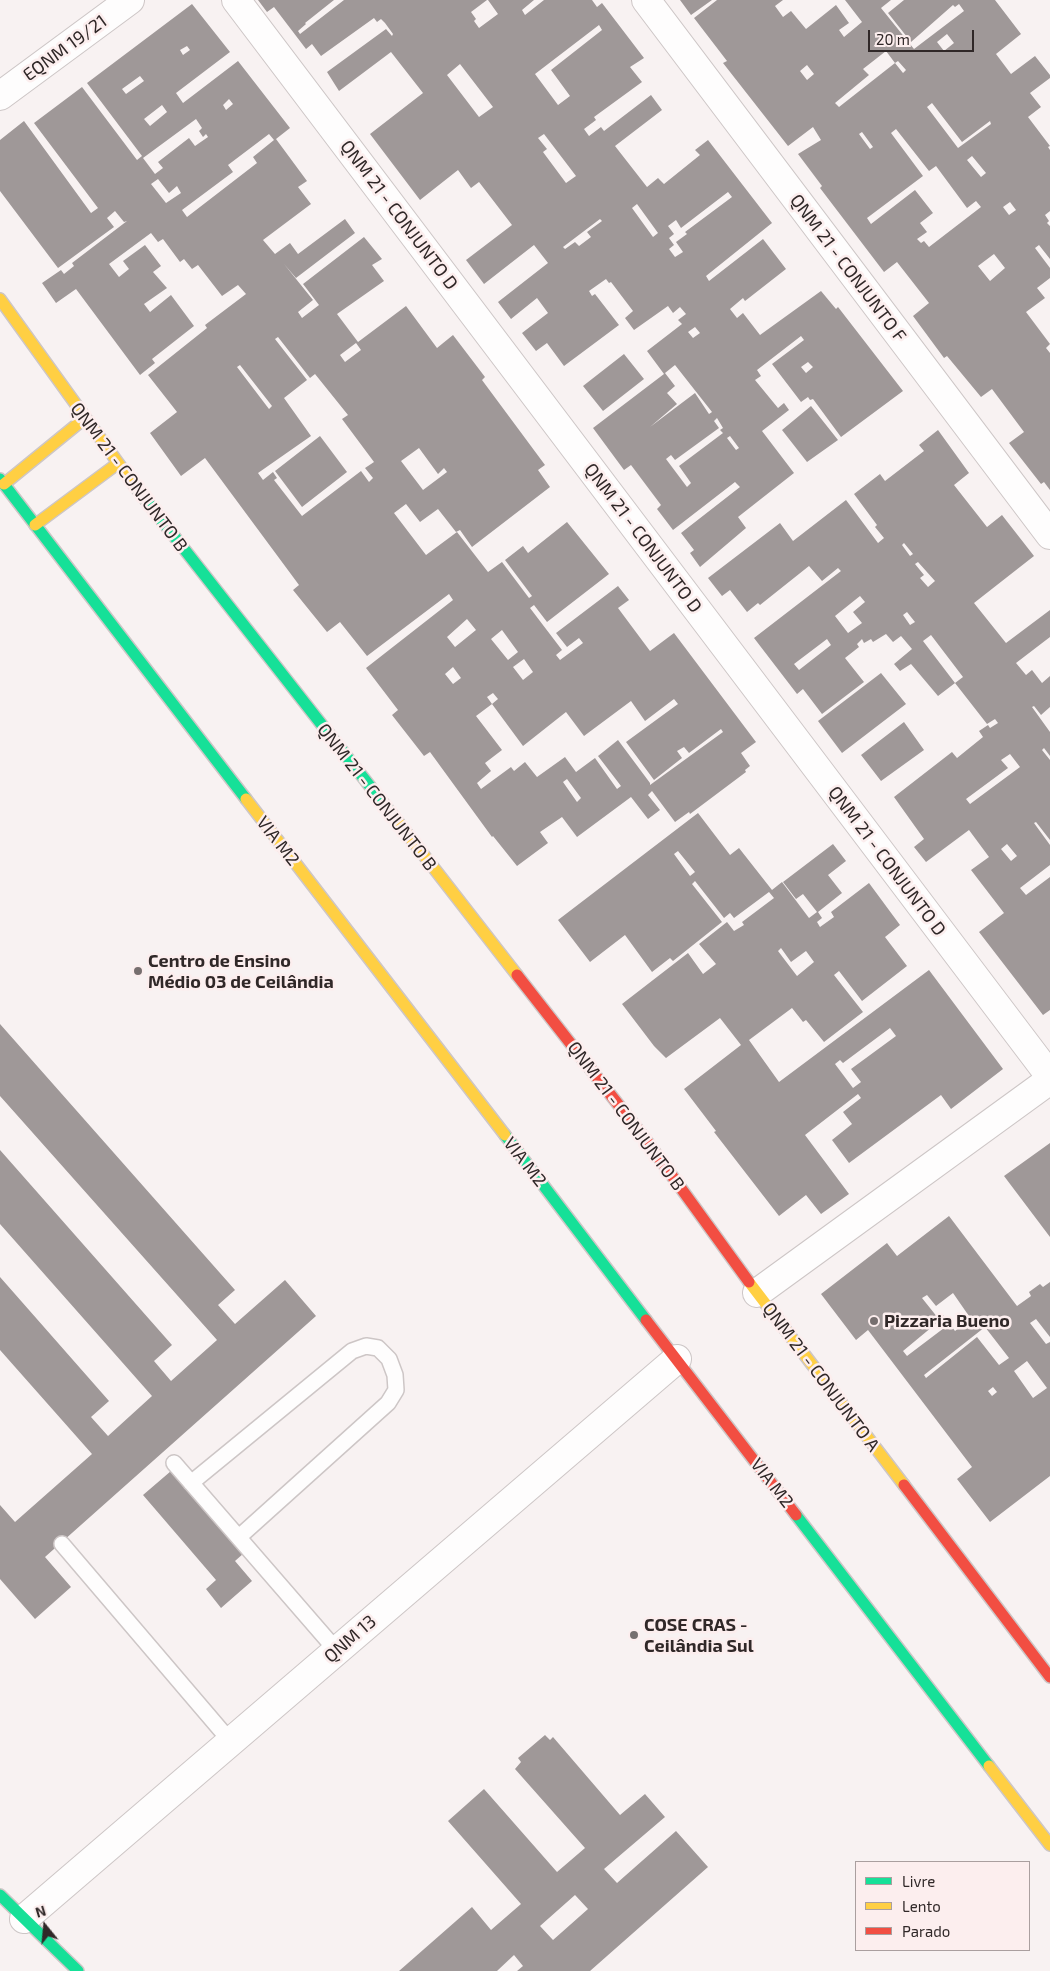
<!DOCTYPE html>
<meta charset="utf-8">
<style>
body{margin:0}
#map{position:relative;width:1050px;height:1971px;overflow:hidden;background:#f8f2f2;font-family:"Exo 2",sans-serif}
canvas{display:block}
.legend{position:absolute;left:855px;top:1861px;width:175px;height:90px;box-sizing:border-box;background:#fceeee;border:1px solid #aa9f9f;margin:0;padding:6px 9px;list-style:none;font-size:15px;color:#302828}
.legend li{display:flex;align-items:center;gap:10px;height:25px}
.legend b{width:25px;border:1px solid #aa9f9f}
.north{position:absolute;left:20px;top:1901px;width:50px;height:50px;-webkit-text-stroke:4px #fceeee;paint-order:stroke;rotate:343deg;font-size:14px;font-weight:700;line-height:20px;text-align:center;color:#302828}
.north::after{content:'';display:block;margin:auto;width:18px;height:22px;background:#302828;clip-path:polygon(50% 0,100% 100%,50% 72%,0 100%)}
.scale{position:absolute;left:868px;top:30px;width:106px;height:22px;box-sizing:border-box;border:2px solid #302828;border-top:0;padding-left:6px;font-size:15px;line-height:18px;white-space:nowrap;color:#302828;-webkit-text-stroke:4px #fceeee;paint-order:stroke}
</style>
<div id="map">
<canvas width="1050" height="1971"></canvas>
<ul class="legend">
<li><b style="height:6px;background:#16e098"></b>Livre</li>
<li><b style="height:6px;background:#ffcf43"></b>Lento</li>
<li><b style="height:6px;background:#f24e42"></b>Parado</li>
</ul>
<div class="north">N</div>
<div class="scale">20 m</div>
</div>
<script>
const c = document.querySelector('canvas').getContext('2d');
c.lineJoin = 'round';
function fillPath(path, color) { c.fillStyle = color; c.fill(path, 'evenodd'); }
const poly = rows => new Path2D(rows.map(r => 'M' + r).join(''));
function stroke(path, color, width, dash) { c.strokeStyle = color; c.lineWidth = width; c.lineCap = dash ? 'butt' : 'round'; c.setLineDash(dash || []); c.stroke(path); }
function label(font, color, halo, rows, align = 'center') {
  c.font = font + ' "Exo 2",sans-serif'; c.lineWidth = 5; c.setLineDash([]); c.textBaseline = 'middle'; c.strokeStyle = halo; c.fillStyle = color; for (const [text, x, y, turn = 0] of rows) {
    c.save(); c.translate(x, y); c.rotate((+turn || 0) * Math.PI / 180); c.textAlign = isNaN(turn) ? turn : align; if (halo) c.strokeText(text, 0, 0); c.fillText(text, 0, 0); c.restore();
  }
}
const building = poly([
 [258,0,334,0,305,23,306,24,298,31,300,34,344,0,487,0,471,12,476,19,474,21,479,28,498,14,488,0,534,0,522,10,525,15,544,0,592,0,597,7,602,3,644,58,630,67,642,82,594,117,596,120,584,129,589,136,601,127,604,131,651,95,662,110,615,146,647,187,658,178,664,184,700,155,695,150,708,140,772,223,706,276,709,281,763,239,786,269,745,301,743,298,730,309,737,318,743,313,760,335,821,291,836,309,838,307,903,391,841,437,813,399,810,400,808,397,801,402,772,364,804,340,801,336,757,370,761,376,755,380,778,408,784,403,789,410,762,431,794,473,738,517,746,528,700,567,690,553,694,550,681,533,740,487,735,482,673,530,657,509,661,505,631,465,624,470,593,428,664,374,647,351,682,324,678,320,686,314,680,307,673,313,668,306,634,330,625,318,633,311,611,282,609,283,606,279,589,291,592,296,595,294,619,325,564,366,547,343,536,351,522,333,548,313,537,298,511,319,498,302,548,263,534,245,484,284,466,260,512,225,479,182,471,188,458,170,420,200,370,134,423,93,391,52,339,91,327,72,386,29,392,36,393,34,385,23,381,19,377,22,374,18,321,56,312,44,306,49,274,7,267,12],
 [599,25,602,30,551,70,570,96,558,105,535,74],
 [460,64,493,107,479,117,447,75],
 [544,134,576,176,566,183,543,152,547,149,538,138],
 [728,192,732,197,685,232,687,234,676,242,683,252,675,257,669,249,674,245,669,238,674,234,668,226,676,220,681,228],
 [637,204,658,233,653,237,632,208],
 [600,219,602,221,587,232,591,237,579,246,575,242,565,249,563,247],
 [695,327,700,333,693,338,688,332],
 [808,362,813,367,806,373,801,367],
 [675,365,712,412,709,414,695,393,650,427,677,404,667,393,675,386,665,373],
 [717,418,723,428,720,430,723,433,679,466,691,483,687,487,666,459,671,455,675,460,719,428,714,421],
 [730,436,739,448,736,450,727,438],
 [680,0,712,0,691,15],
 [717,0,783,0,775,6,783,17,791,11,806,29,836,5,849,23,839,30,844,37,862,22,845,0,891,0,881,8,914,49,964,11,959,4,955,7,953,5,911,42,888,13,904,0,995,0,1021,34,996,54,1011,74,1035,56,1050,75,1050,78,1030,93,1041,107,1028,117,1050,146,1048,147,1050,150,1050,211,1045,215,1049,221,1047,223,1050,226,1050,259,1039,245,1035,248,1050,268,1050,278,1037,288,1045,298,1026,312,1050,344,1046,348,1050,353,1050,490,1044,482,1041,484,1009,443,1024,432,992,389,981,397,947,356,944,358,913,316,929,303,897,262,884,272,820,188,822,186,798,154,821,140,813,127,788,146,723,63,727,61,694,18],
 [947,34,954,43,944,51,937,42],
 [886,51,895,63,898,61,906,70,903,73,895,63,839,107,835,103,869,75,863,69],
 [807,65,814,74,807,80,800,71],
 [932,103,962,142,990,121,991,124,958,148,927,107],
 [896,129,929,171,936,166,967,208,976,201,981,207,929,247,924,241,921,243,917,239,927,232,920,223,933,213,915,190,871,224,867,218,923,176,891,133],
 [862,132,873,147,870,149,859,134],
 [972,156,986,173,981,177,967,160],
 [1010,202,1016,210,1009,215,1003,207],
 [994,254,1005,268,990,281,978,266],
 [192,4,230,52,176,93,183,103,238,61,290,128,276,139,307,181,298,187,311,204,263,240,275,254,290,243,298,254,345,219,355,233,296,278,284,264,313,300,298,312,302,318,319,305,303,284,364,237,382,259,372,265,384,281,337,314,358,342,406,306,437,348,453,335,485,377,482,380,545,465,538,470,550,487,472,547,460,530,456,532,438,509,420,522,406,504,394,513,426,555,457,532,488,572,502,562,529,598,532,596,505,560,523,546,528,553,567,522,609,574,547,622,534,605,530,608,562,650,556,655,560,660,583,643,579,638,567,647,556,633,618,586,629,600,618,608,650,651,674,633,756,742,741,753,750,766,745,770,746,772,690,814,689,812,675,822,652,791,648,795,660,810,648,819,631,797,577,837,562,817,540,832,548,843,517,866,493,836,492,837,430,752,424,756,392,715,398,710,366,668,453,600,449,594,367,656,340,622,327,632,293,590,299,585,205,458,181,476,150,433,177,412,148,375,207,328,205,325,246,294,238,285,222,296,198,265,192,269,184,259,180,262,163,239,158,242,151,233,109,264,119,277,129,269,123,261,145,245,161,266,153,272,167,288,144,304,150,312,171,295,194,326,152,359,155,363,140,375,76,289,56,303,42,283,61,270,64,274,74,266,72,263,127,221,124,222,115,211,107,218,114,227,58,268,0,191,0,140,24,121,91,213,98,208,34,123,82,87,137,160,142,156,87,83],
 [187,46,190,50,183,55,180,50],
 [140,76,144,81,126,94,122,89],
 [229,99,233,104,226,110,223,105],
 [162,105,167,112,150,126,144,119],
 [196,119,202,128,199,131,203,137,206,134,208,137,195,146,189,138,158,162,163,168,155,174,143,158],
 [269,134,274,140,253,157,257,163,187,217,182,210,233,172,228,165],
 [158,179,169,193,177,186,181,193,166,203,151,184],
 [278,337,310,378,315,374,348,415,342,419,374,462,365,468,373,478,369,482,361,471,302,516,274,480,277,478,273,472,263,480,258,473,311,436,284,398,307,380,275,339],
 [356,343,361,350,345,362,340,355],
 [240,365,272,406,269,409,237,367],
 [419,448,438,474,444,468,447,472,423,490,401,461],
 [467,619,476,630,455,647,447,637],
 [502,630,518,652,508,660,491,639],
 [524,659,533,672,523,680,513,667],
 [453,667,461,678,453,684,445,674],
 [493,693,498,699,492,704,523,746,566,712,584,736,631,701,645,721,674,699,678,704,626,742,654,780,682,758,677,751,684,747,689,753,721,729,723,732,650,785,650,783,618,740,598,756,621,786,617,789,595,758,576,772,565,757,537,777,525,762,514,771,511,767,481,789,477,783,491,771,485,763,502,750,476,716,492,704,487,697],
 [567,779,581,798,577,802,563,782],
 [624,354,644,379,603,411,583,386],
 [811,406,838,440,807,462,782,430],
 [938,430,969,473,954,485,987,527,1002,515,1034,556,974,603,1006,643,1050,610,1050,637,1016,663,1026,675,1032,670,1042,683,1050,676,1050,707,1041,715,1034,706,1032,707,1050,732,1050,756,1044,748,1042,750,1050,760,1050,840,1036,822,1034,823,1050,845,1050,865,1020,888,1026,895,1050,877,1050,1010,1043,1015,979,932,1004,913,971,870,989,857,969,830,926,862,914,847,924,839,894,797,952,752,957,758,983,737,979,731,988,725,990,728,998,723,995,719,987,724,955,683,938,696,911,664,900,671,894,664,912,649,901,636,893,642,886,634,873,642,871,639,864,643,862,639,857,644,859,647,845,658,864,682,822,714,803,689,797,694,754,638,841,571,838,568,822,581,809,566,760,605,758,603,747,612,730,590,722,596,708,578,780,523,793,541,846,500,878,543,884,538,875,527,877,525,854,494,880,474,885,481,924,451,919,445],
 [904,543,913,554,910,556,902,545],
 [918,562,935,581,928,587,920,578,924,575,915,564],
 [860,596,865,602,853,612,862,623,848,633,835,616],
 [907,612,915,622,910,625,903,615],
 [931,635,963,677,955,683,923,641],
 [827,639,831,645,799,670,794,664],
 [1010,754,1020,767,970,804,966,799,1008,768,1001,760],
 [1007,844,1017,856,1011,861,1001,849],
 [320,436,347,472,302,507,275,471],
 [881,673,906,704,842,753,818,721],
 [904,722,924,750,881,781,861,755],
 [698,813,730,855,739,848,772,890,782,882,809,918,817,912,803,894,796,899,783,882,833,844,846,861,828,875,842,893,818,912,822,918,817,922,820,927,834,917,831,912,869,883,900,925,885,937,907,966,862,1001,839,971,834,975,863,1012,824,1042,806,1020,803,1022,792,1008,749,1040,779,1082,929,970,1003,1069,951,1109,941,1095,849,1163,832,1140,852,1124,843,1112,861,1098,858,1094,805,1135,849,1194,821,1214,806,1195,779,1216,714,1132,716,1131,684,1089,741,1045,720,1018,666,1058,654,1046,622,1004,688,953,703,974,716,964,699,944,727,922,734,931,744,925,742,922,774,898,769,892,734,918,730,913,724,918,695,881,692,884,722,922,673,961,670,958,652,972,625,935,590,962,558,920],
 [678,851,695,872,690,876,674,854],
 [781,948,791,962,806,951,814,962,797,976,778,951],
 [890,1028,896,1036,851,1069,861,1082,853,1088,835,1064,840,1060,843,1063],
 [0,1024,235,1290,218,1305,235,1324,285,1280,316,1316,45,1557,71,1587,35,1619,0,1579,0,1505,15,1522,92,1454,0,1350,0,1277,109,1401,91,1417,108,1436,152,1396,0,1224,0,1150,172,1345,154,1361,171,1381,217,1340,0,1096],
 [1050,1143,1050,1237,1004,1176],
 [949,1216,1017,1306,1031,1296,1029,1292,1040,1284,1043,1287,1050,1282,1050,1337,1036,1319,1030,1323,1046,1344,1050,1342,1050,1476,990,1522,957,1479,972,1467,868,1330,856,1340,821,1294,887,1243,897,1256],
 [953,1293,971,1319,955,1331,943,1315,938,1318,922,1298,927,1295,936,1306],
 [938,1322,944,1328,907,1356,903,1351],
 [985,1327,1009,1358,999,1365,977,1337,926,1378,924,1375],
 [1027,1361,1047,1388,1033,1398,1014,1371],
 [993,1387,997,1392,992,1396,988,1391],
 [178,1465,244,1553,235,1561,252,1581,221,1608,206,1589,216,1580,143,1495],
 [545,1735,550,1740,553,1737,620,1815,645,1794,665,1817,604,1869,617,1883,676,1831,708,1867,590,1971,517,1971,523,1966,514,1955,497,1971,399,1971,472,1907,491,1930,521,1904,448,1821,484,1789,557,1872,585,1848,515,1769,521,1762,518,1758],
 [575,1895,588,1909,553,1940,540,1926]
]);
const lane = poly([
 [174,1463,337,1651],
 [191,1483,352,1351,366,1346,378,1348,389,1359,395,1375,396,1390,388,1403,239,1537],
 [62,1544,231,1742]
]);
const street = poly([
 [236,0,1050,1076],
 [646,0,1050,535],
 [0,96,130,0],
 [757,1293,1050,1080],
 [24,1919,677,1359]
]);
const fast = poly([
 [0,479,246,799],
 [134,485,398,822],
 [505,1135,646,1320],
 [796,1515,989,1766],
 [0,1895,78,1971]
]);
const slow = poly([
 [0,299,134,485],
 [4,484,85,418],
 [35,525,117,464],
 [246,799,505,1135],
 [398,822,517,975],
 [749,1282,904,1485],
 [989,1766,1050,1845]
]);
const jam = poly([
 [517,975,646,1140,749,1282],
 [646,1320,796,1515],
 [904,1485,1050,1677]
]);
const markers = [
 [138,971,5,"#766f6f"],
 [874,1321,5,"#766f6f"],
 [634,1635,5,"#766f6f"]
];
const streetNames = [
 ["EQNM 19/21",65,48,-36],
 ["QNM 21 - CONJUNTO D",399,215,53],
 ["QNM 21 - CONJUNTO F",848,268,53],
 ["QNM 21 - CONJUNTO B",129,477,53],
 ["QNM 21 - CONJUNTO D",643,538,53],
 ["QNM 21 - CONJUNTO B",377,797,52],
 ["VIA M2",278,841,52],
 ["QNM 21 - CONJUNTO D",887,861,53],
 ["QNM 21 - CONJUNTO B",626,1116,53],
 ["VIA M2",525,1162,52],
 ["QNM 21 - CONJUNTO A",821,1377,53],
 ["VIA M2",772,1483,52],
 ["QNM 13",350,1639,-41]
];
const poiNames = [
 ["Centro de Ensino",148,961],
 ["Médio 03 de Ceilândia",148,982],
 ["Pizzaria Bueno",884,1321],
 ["COSE CRAS -",644,1625],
 ["Ceilândia Sul",644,1646]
];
fillPath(building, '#9f9898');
stroke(lane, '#cdc6c6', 18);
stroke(street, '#cdc6c6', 30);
stroke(fast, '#cdc6c6', 14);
stroke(slow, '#cdc6c6', 14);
stroke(jam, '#cdc6c6', 14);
stroke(lane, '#fefdfd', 15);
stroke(street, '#fefdfd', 28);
stroke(fast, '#16e098', 11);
stroke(slow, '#ffcf43', 11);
stroke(jam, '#f24e42', 11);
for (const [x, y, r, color] of markers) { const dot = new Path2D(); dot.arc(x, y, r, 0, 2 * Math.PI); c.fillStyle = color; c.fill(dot); stroke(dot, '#fceeee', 2); }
label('18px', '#302828', '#fceeee', streetNames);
label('bold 18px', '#302828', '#fceeee', poiNames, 'left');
</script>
